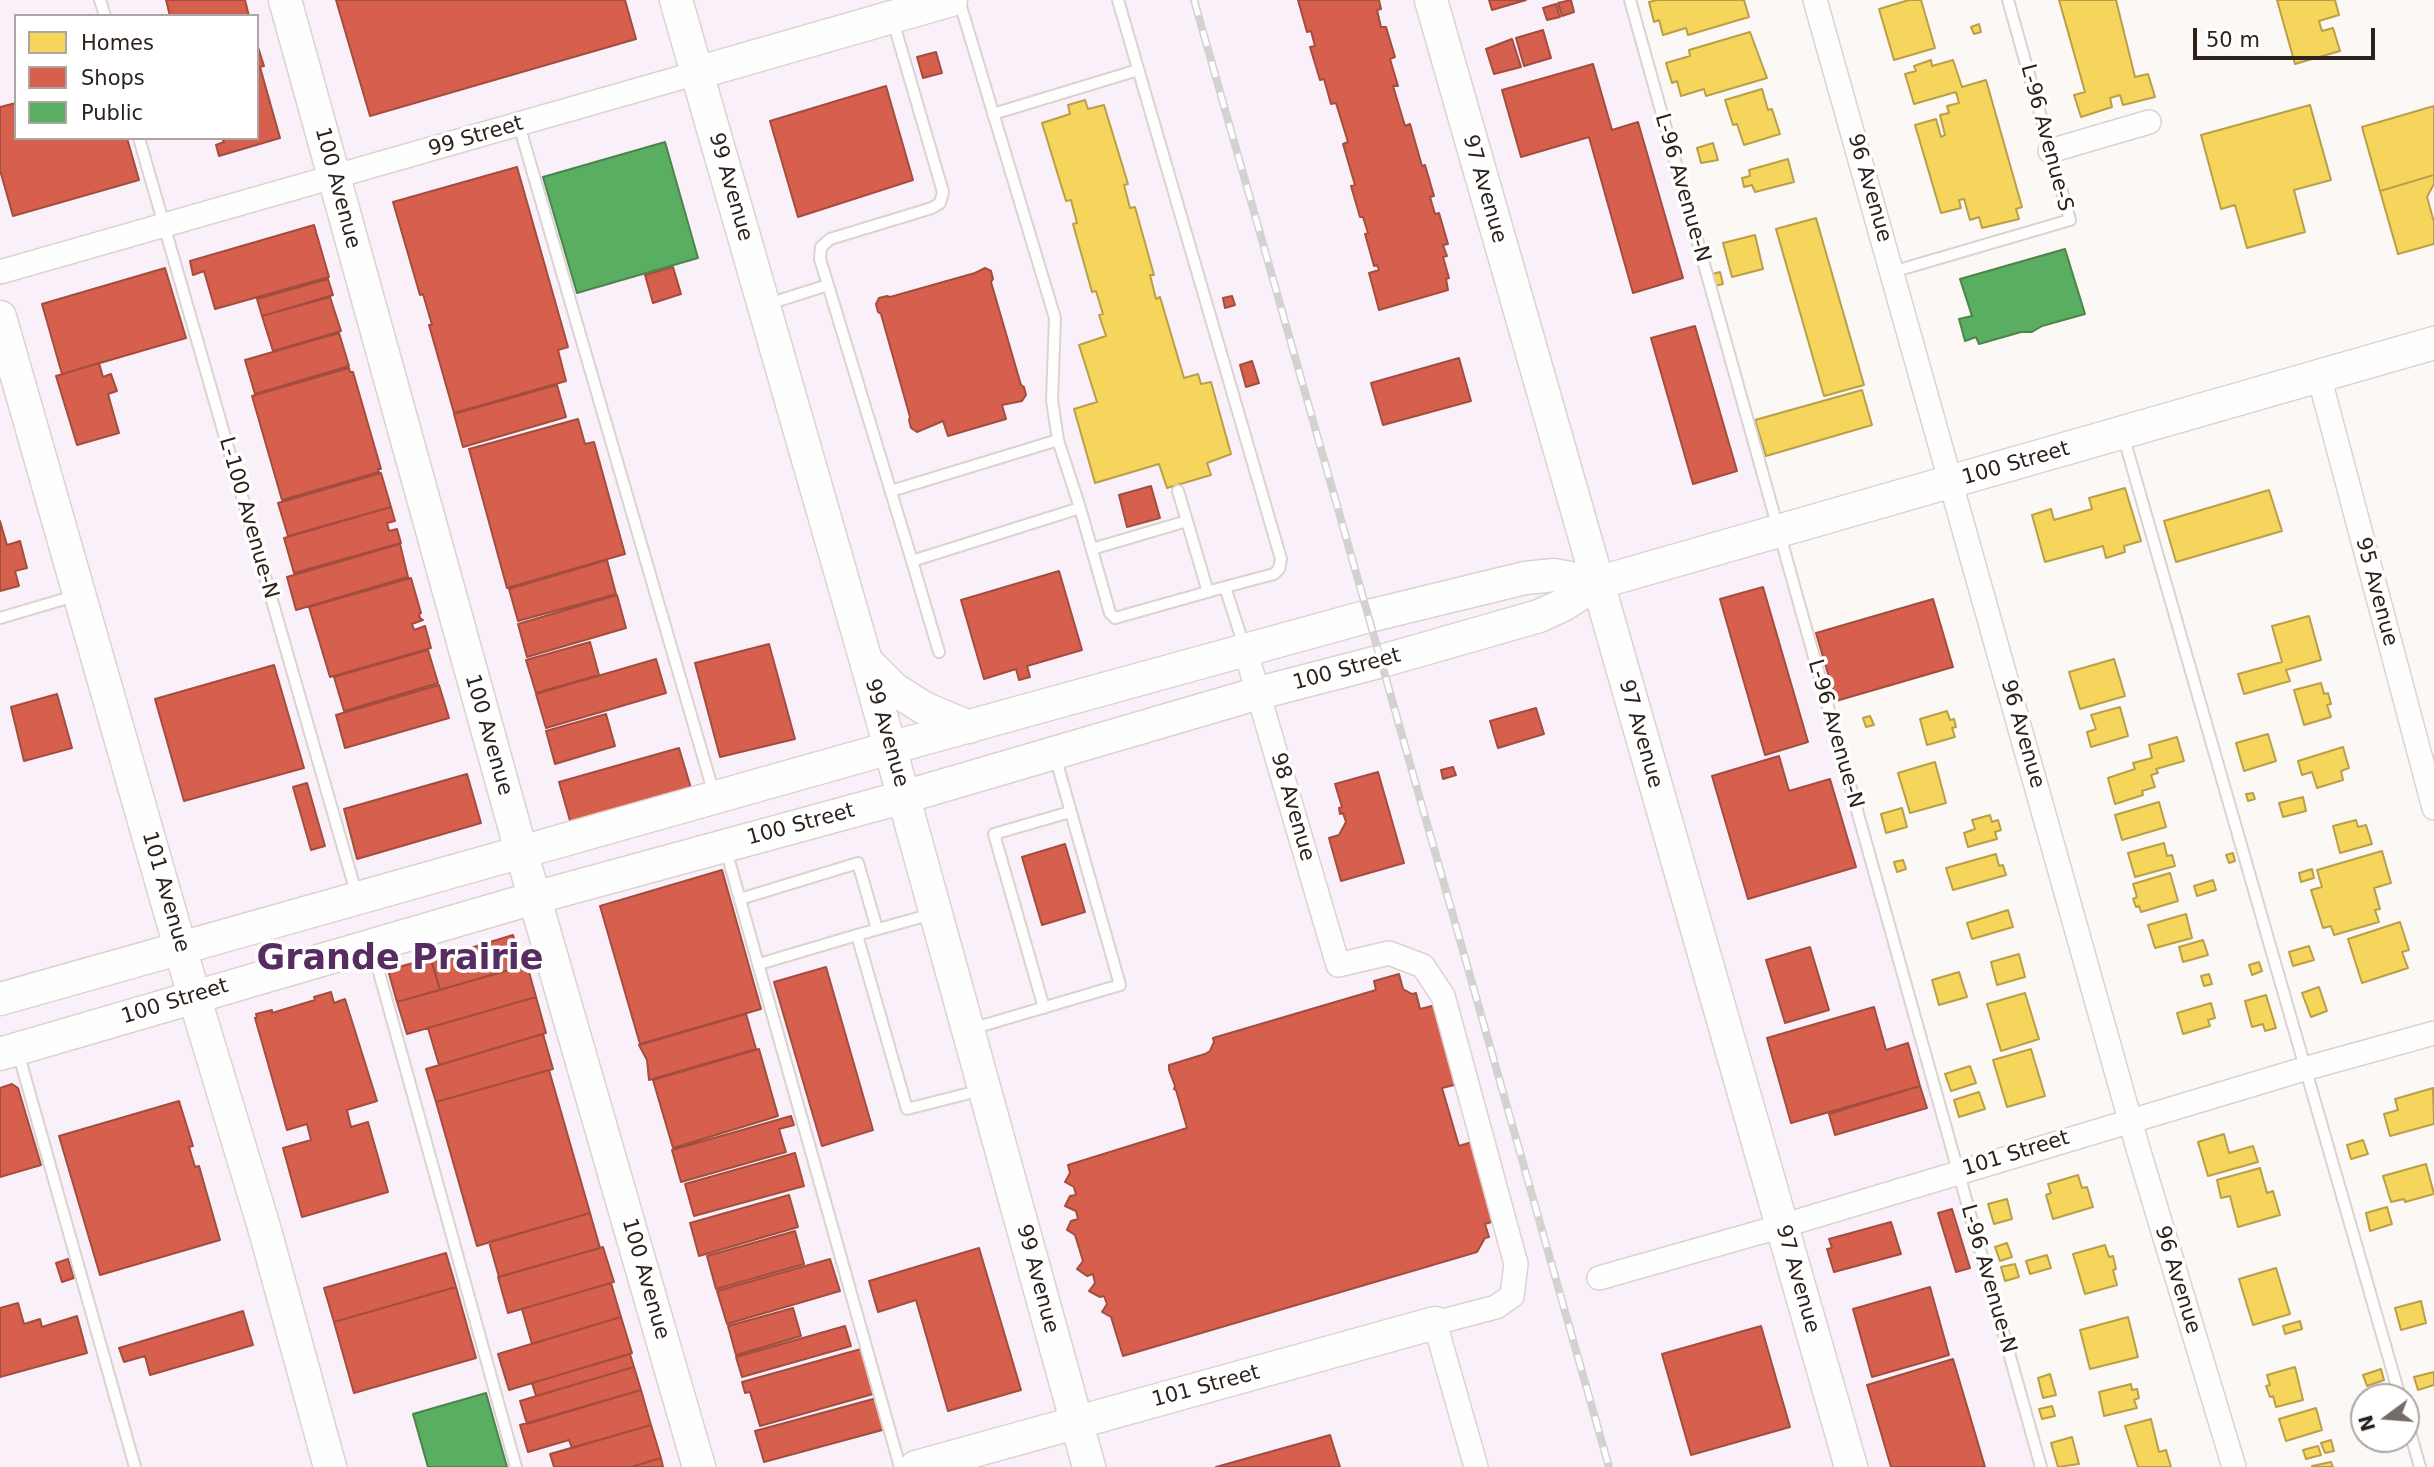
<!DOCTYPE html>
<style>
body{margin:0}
#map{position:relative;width:2434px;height:1467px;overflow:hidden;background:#fcf8f6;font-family:"DejaVu Sans",sans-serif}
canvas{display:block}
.legend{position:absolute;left:14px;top:14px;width:245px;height:126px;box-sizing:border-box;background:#fff;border:2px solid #aba6a4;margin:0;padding:9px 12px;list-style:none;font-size:21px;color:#2d211b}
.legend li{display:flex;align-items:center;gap:14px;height:35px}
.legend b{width:35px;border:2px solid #aba6a4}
.north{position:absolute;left:2350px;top:1383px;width:70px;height:70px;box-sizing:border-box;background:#fff;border:2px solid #aba6a4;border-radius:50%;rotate:254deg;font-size:19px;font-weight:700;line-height:28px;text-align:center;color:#2d211b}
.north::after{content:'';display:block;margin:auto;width:24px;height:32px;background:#756c68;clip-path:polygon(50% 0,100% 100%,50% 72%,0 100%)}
.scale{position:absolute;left:2193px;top:28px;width:182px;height:32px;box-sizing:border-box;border:4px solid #2d211b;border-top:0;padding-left:9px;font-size:21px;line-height:24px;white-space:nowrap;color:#2d211b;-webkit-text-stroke:5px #fff;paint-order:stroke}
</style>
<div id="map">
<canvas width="2434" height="1467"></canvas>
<ul class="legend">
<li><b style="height:19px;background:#f6d55c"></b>Homes</li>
<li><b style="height:19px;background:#d6604d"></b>Shops</li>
<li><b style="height:19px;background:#5aae61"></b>Public</li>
</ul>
<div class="north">N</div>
<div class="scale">50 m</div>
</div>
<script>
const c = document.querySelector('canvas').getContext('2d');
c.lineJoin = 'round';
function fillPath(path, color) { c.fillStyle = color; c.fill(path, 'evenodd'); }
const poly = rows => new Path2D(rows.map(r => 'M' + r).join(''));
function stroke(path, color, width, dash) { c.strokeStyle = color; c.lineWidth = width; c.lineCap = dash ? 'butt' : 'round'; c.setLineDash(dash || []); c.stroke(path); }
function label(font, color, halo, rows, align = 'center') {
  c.font = font + ' "DejaVu Sans",sans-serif'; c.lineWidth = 7; c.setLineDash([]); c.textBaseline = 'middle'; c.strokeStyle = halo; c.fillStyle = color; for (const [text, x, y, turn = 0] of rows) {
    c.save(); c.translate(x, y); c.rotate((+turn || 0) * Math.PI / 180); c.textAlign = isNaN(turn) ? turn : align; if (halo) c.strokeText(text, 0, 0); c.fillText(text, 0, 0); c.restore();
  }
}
const commercial = poly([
 [0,0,1630,0,2044,1467,0,1467],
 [16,16,257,16,257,138,16,138]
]);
const homes = poly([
 [1657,0,1744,0,1749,17,1688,35,1686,28,1663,35,1659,20,1654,22,1649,2,1657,0],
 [1909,0,1921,0,1935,48,1894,60,1879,9,1909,0],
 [2059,0,2116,0,2135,77,2148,74,2155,97,2123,105,2120,95,2110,98,2112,107,2081,117,2074,95,2085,92,2059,0],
 [2277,0,2335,0,2339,15,2319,21,2322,31,2333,28,2340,51,2295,64,2277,0],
 [1979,24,1981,32,1974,34,1971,27,1979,24],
 [1750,32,1767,78,1706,96,1704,89,1681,96,1677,81,1672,83,1666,63,1690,56,1689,50,1750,32],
 [1931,60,1932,66,1953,60,1962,87,1986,80,2022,207,2016,209,2019,219,1982,228,1979,217,1970,220,1964,199,1959,200,1961,208,1941,213,1915,125,1936,119,1941,137,1945,135,1940,115,1949,113,1947,106,1959,103,1956,92,1914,104,1905,74,1916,71,1914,66,1931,60],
 [1762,89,1768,110,1772,109,1780,134,1744,145,1737,124,1733,125,1725,100,1762,89],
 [1085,100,1088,109,1104,105,1128,184,1124,185,1130,208,1135,207,1154,275,1150,275,1156,299,1160,297,1184,378,1198,374,1201,384,1211,382,1231,454,1207,463,1211,475,1167,488,1159,464,1095,483,1074,409,1097,402,1079,345,1106,336,1099,315,1103,314,1096,291,1092,292,1073,224,1077,223,1071,200,1066,201,1042,123,1070,114,1068,105,1085,100],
 [2310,105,2331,180,2294,190,2305,232,2247,248,2235,205,2221,209,2201,135,2310,105],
 [2434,106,2434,175,2380,191,2362,127,2434,106],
 [1713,143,1718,160,1701,163,1697,148,1713,143],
 [1788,159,1794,182,1755,192,1752,185,1744,187,1742,178,1750,176,1749,170,1788,159],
 [2434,175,2434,184,2427,197,2434,222,2434,244,2398,254,2380,191,2434,175],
 [1816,218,1864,385,1824,396,1776,229,1816,218],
 [1755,235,1763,269,1732,277,1723,243,1755,235],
 [1720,272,1723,284,1715,286,1712,274,1720,272],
 [1862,390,1872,425,1766,456,1755,420,1862,390],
 [2125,488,2141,541,2124,546,2125,552,2106,558,2103,546,2045,562,2032,515,2051,509,2054,520,2092,509,2089,498,2125,488],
 [2269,490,2282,531,2176,562,2164,521,2269,490],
 [2309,616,2321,660,2286,670,2290,681,2244,694,2238,674,2282,662,2272,626,2309,616],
 [2114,659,2125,696,2080,709,2069,672,2114,659],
 [2321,683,2324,694,2328,693,2331,704,2327,705,2331,717,2304,725,2294,690,2321,683],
 [2120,707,2128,736,2091,747,2087,732,2096,729,2091,715,2120,707],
 [1947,711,1950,720,1954,719,1956,727,1952,728,1955,737,1927,745,1920,719,1947,711],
 [1870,716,1874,725,1866,727,1863,718,1870,716],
 [2268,734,2276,761,2244,771,2236,743,2268,734],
 [2177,737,2184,761,2156,769,2158,773,2151,775,2155,787,2142,791,2143,795,2115,804,2108,778,2135,769,2133,763,2152,758,2149,745,2177,737],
 [2343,747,2349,768,2341,771,2343,780,2317,788,2312,772,2302,775,2298,761,2343,747],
 [1935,762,1946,803,1910,813,1898,773,1935,762],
 [2253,793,2255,799,2248,801,2246,794,2253,793],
 [2303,797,2306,811,2283,817,2279,803,2303,797],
 [2159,802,2166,827,2122,840,2115,815,2159,802],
 [1902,808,1907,827,1886,833,1881,814,1902,808],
 [1990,815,1992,822,1998,820,2001,830,1995,832,1997,839,1968,847,1964,833,1975,829,1972,820,1990,815],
 [2356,820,2358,827,2366,825,2372,844,2340,853,2333,826,2356,820],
 [2164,843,2167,856,2172,855,2175,866,2135,877,2128,853,2164,843],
 [2382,851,2391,883,2374,888,2380,909,2375,910,2379,922,2334,935,2331,926,2323,928,2311,890,2322,887,2317,870,2382,851],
 [2233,853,2235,861,2229,863,2226,855,2233,853],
 [1996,854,1999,866,2003,865,2006,875,1953,890,1946,868,1996,854],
 [1903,860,1906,869,1897,872,1894,862,1903,860],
 [2312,869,2314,878,2301,882,2299,873,2312,869],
 [2170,873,2178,901,2141,912,2139,906,2136,907,2133,899,2137,897,2133,884,2170,873],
 [2213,880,2216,890,2197,896,2194,886,2213,880],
 [2008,910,2013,927,1972,939,1967,923,2008,910],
 [2186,914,2192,938,2155,948,2148,925,2186,914],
 [2400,922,2409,950,2402,952,2408,968,2362,983,2348,939,2400,922],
 [2203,940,2208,955,2183,962,2179,947,2203,940],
 [2309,946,2314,960,2293,966,2289,952,2309,946],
 [2019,954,2025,977,1997,985,1991,962,2019,954],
 [2259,962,2262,971,2252,975,2249,965,2259,962],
 [1959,972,1967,997,1939,1005,1932,980,1959,972],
 [2209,974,2212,984,2204,986,2201,976,2209,974],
 [2319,987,2327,1011,2311,1017,2302,993,2319,987],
 [2025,993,2039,1039,2001,1051,1987,1004,2025,993],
 [2266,995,2276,1028,2265,1031,2263,1024,2252,1027,2245,1001,2266,995],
 [2211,1003,2215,1018,2208,1020,2210,1026,2183,1034,2177,1013,2211,1003],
 [2031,1049,2045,1096,2007,1107,1993,1060,2031,1049],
 [1970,1066,1976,1083,1951,1091,1945,1074,1970,1066],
 [2433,1088,2434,1124,2390,1136,2384,1114,2398,1110,2395,1099,2433,1088],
 [1979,1092,1985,1109,1959,1117,1954,1100,1979,1092],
 [2224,1134,2229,1153,2253,1146,2258,1162,2208,1176,2198,1142,2224,1134],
 [2363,1140,2368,1154,2351,1159,2347,1145,2363,1140],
 [2426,1164,2434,1194,2405,1202,2404,1199,2391,1202,2383,1176,2426,1164],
 [2260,1168,2267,1193,2273,1191,2280,1215,2238,1227,2230,1196,2221,1198,2217,1180,2260,1168],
 [2078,1175,2082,1188,2087,1187,2093,1207,2053,1219,2046,1195,2051,1193,2048,1184,2078,1175],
 [2007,1199,2012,1219,1994,1224,1988,1204,2007,1199],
 [2387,1207,2392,1224,2370,1231,2366,1213,2387,1207],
 [2007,1243,2012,1257,2000,1261,1995,1247,2007,1243],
 [2105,1245,2109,1257,2113,1256,2116,1269,2113,1270,2117,1285,2085,1294,2073,1254,2105,1245],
 [2047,1255,2051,1268,2030,1274,2026,1261,2047,1255],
 [2015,1264,2019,1277,2005,1281,2001,1267,2015,1264],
 [2276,1268,2290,1314,2253,1325,2239,1279,2276,1268],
 [2421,1301,2426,1323,2401,1330,2395,1308,2421,1301],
 [2128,1317,2138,1357,2090,1369,2080,1330,2128,1317],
 [2300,1321,2302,1329,2285,1334,2283,1326,2300,1321],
 [2295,1367,2303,1400,2276,1407,2273,1396,2270,1397,2266,1386,2270,1385,2267,1375,2295,1367],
 [2381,1369,2384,1380,2367,1386,2363,1375,2381,1369],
 [2434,1372,2434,1385,2418,1390,2414,1377,2434,1372],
 [2050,1374,2056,1395,2043,1398,2038,1378,2050,1374],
 [2131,1384,2132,1390,2137,1389,2139,1398,2134,1400,2137,1408,2104,1416,2099,1392,2131,1384],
 [2052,1406,2055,1416,2042,1419,2039,1409,2052,1406],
 [2316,1408,2322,1430,2286,1441,2279,1419,2316,1408],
 [2151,1419,2159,1452,2166,1450,2171,1467,2138,1467,2125,1426,2151,1419],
 [2072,1437,2079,1464,2058,1467,2051,1443,2072,1437],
 [2331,1440,2334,1451,2325,1453,2321,1443,2331,1440],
 [2385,1440,2388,1448,2379,1451,2376,1443,2385,1440],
 [2318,1446,2321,1455,2306,1459,2303,1450,2318,1446],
 [2331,1462,2333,1467,2312,1467,2312,1466,2331,1462]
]);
const shops = poly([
 [166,0,245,0,249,16,170,16,166,0],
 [336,0,625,0,636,39,370,116,336,0],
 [1298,0,1379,0,1381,9,1377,10,1381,27,1386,27,1395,57,1390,59,1398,86,1393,86,1405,126,1410,124,1422,166,1425,165,1434,196,1430,197,1435,214,1439,213,1448,244,1443,245,1447,256,1443,257,1449,278,1446,279,1448,290,1379,310,1369,273,1379,270,1377,265,1374,266,1365,234,1368,233,1363,217,1360,217,1351,186,1355,185,1343,144,1348,142,1336,103,1331,104,1324,79,1320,80,1310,47,1315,46,1311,31,1307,32,1298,0],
 [1489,0,1526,0,1492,10,1489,0],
 [1571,0,1574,12,1562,16,1558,3,1571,0],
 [1556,4,1560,17,1547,20,1543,8,1556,4],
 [1543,30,1551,58,1524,66,1516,38,1543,30],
 [1512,39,1521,67,1494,74,1486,49,1512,39],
 [257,44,264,66,260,67,280,138,219,156,216,145,224,142,222,138,257,138,257,44],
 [936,52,942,73,923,78,917,57,936,52],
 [1593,64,1612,130,1638,122,1683,278,1633,293,1589,137,1521,157,1502,90,1593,64],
 [886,86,913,180,798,217,770,121,886,86],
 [16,103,16,138,127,138,139,180,13,216,0,170,0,107,16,103],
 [517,167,568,347,558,350,566,381,454,413,429,325,432,325,423,294,420,295,393,202,517,167],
 [314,225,329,277,215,309,204,271,193,275,190,261,314,225],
 [673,267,681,294,653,303,645,275,673,267],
 [165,268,186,338,62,374,42,304,165,268],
 [985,268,991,271,993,279,991,282,1021,385,1024,387,1026,395,1022,401,1002,405,1006,419,948,436,943,421,917,432,911,428,909,420,910,417,881,314,878,312,876,304,879,298,887,296,890,297,975,273,985,268],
 [328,279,333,295,262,316,257,299,328,279],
 [1232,296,1235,305,1225,308,1223,298,1232,296],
 [330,297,341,331,273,351,262,316,330,297],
 [1695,326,1737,471,1693,484,1651,338,1695,326],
 [339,333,349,366,255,394,245,360,339,333],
 [1459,358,1471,401,1383,425,1371,383,1459,358],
 [1252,361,1259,383,1246,387,1240,365,1252,361],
 [99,363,103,377,111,374,117,391,108,394,119,433,77,445,56,376,99,363],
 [349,368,350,372,353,372,381,469,378,469,379,472,282,500,252,396,349,368],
 [557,385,566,417,463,447,454,414,557,385],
 [578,419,585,444,594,442,625,554,507,588,469,449,578,419],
 [381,473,391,507,288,536,278,503,381,473],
 [1151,486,1160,518,1127,527,1119,495,1151,486],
 [391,507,395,521,387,523,389,531,397,529,401,543,294,573,284,538,391,507],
 [0,521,7,545,20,541,27,568,15,571,19,586,0,591,0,521],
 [400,544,408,577,296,610,287,577,400,544],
 [607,560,616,594,518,621,509,589,607,560],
 [1059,571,1082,650,1027,666,1030,677,1019,680,1016,669,984,679,961,600,1059,571],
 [411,578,421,613,419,614,420,618,423,620,412,624,414,630,425,626,431,648,330,677,309,607,411,578],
 [1763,587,1808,742,1765,755,1720,599,1763,587],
 [617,595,626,628,527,657,518,624,617,595],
 [1933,599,1953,667,1836,701,1816,633,1933,599],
 [590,642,599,675,536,693,526,660,590,642],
 [769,644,795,739,720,757,695,663,769,644],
 [428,650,438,683,344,711,334,677,428,650],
 [656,659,666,693,546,728,536,694,656,659],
 [274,665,304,768,184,801,155,699,274,665],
 [439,685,449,718,345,748,336,715,439,685],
 [57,694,72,748,24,761,11,707,57,694],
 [1536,708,1544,734,1498,748,1490,721,1536,708],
 [606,714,615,746,555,764,546,731,606,714],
 [679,748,693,795,573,831,559,782,679,748],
 [1779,756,1789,791,1830,779,1856,867,1748,899,1712,776,1779,756],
 [1453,767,1456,775,1443,779,1441,770,1453,767],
 [1378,772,1404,863,1341,881,1329,838,1339,835,1346,822,1343,813,1340,814,1339,808,1342,807,1335,784,1378,772],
 [467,774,481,823,357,859,344,809,467,774],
 [307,783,325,846,311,850,293,787,307,783],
 [1065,844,1085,912,1042,925,1022,857,1065,844],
 [722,870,761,1009,640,1044,600,906,722,870],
 [513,935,522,966,440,990,431,960,513,935],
 [1810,947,1829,1010,1785,1023,1766,960,1810,947],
 [431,958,440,990,397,1002,388,970,431,958],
 [527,965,536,997,407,1034,397,1002,527,965],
 [826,967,873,1130,822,1146,774,982,826,967],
 [1399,974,1403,989,1412,994,1416,993,1420,1009,1436,1005,1458,1084,1442,1088,1459,1146,1475,1141,1498,1220,1485,1224,1489,1237,1485,1238,1477,1252,1123,1356,1111,1317,1102,1312,1107,1304,1104,1296,1100,1297,1089,1291,1095,1283,1093,1274,1087,1276,1077,1269,1083,1261,1075,1235,1067,1230,1071,1221,1078,1219,1076,1211,1065,1206,1070,1196,1076,1195,1074,1187,1065,1182,1070,1173,1068,1165,1187,1128,1176,1090,1174,1089,1175,1086,1169,1070,1169,1065,1205,1054,1210,1051,1214,1042,1213,1038,1376,990,1374,981,1399,974],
 [331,992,334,1003,345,999,377,1101,347,1110,351,1127,368,1122,388,1192,302,1217,283,1148,311,1140,307,1124,287,1130,255,1018,257,1017,256,1014,272,1010,272,1013,315,1000,314,997,331,992],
 [536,997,546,1033,439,1065,428,1028,536,997],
 [1874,1007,1886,1050,1908,1043,1920,1086,1791,1123,1767,1038,1874,1007],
 [746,1014,756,1049,649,1080,647,1060,639,1045,746,1014],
 [543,1034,553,1069,436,1102,426,1069,543,1034],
 [759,1049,778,1116,673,1148,653,1080,759,1049],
 [549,1070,590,1213,477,1246,436,1102,549,1070],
 [12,1084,18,1088,41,1165,0,1177,0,1088,12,1084],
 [1920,1086,1927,1108,1835,1135,1829,1114,1920,1086],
 [179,1101,193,1146,189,1147,195,1167,199,1166,220,1240,100,1275,59,1136,179,1101],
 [791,1116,794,1125,779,1129,786,1152,681,1182,672,1150,791,1116],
 [795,1153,804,1186,694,1216,685,1184,795,1153],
 [789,1195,798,1227,699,1256,690,1223,789,1195],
 [1952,1209,1970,1268,1956,1272,1938,1213,1952,1209],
 [590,1213,600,1248,499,1277,489,1242,590,1213],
 [1891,1222,1901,1254,1834,1272,1827,1249,1832,1248,1829,1239,1891,1222],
 [795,1231,804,1264,716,1289,707,1256,795,1231],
 [603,1247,614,1282,508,1313,498,1277,603,1247],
 [979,1248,1021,1390,948,1411,916,1300,878,1312,869,1281,979,1248],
 [446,1253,456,1287,334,1322,324,1288,446,1253],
 [68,1259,74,1278,62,1282,56,1263,68,1259],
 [830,1259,840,1291,727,1324,717,1291,830,1259],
 [611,1283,621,1317,532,1344,522,1309,611,1283],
 [456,1287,476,1358,354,1393,334,1322,456,1287],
 [1930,1287,1949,1355,1872,1377,1853,1309,1930,1287],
 [18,1303,24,1324,40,1319,42,1327,77,1316,87,1353,0,1377,0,1308,18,1303],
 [793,1308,801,1336,736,1355,728,1326,793,1308],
 [243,1311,253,1345,150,1375,145,1356,124,1362,119,1348,243,1311],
 [621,1317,632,1353,509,1390,498,1354,621,1317],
 [845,1326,851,1346,742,1377,736,1357,845,1326],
 [1761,1326,1790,1427,1691,1455,1662,1354,1761,1326],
 [861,1349,873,1394,760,1426,750,1392,745,1393,742,1382,861,1349],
 [630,1354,634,1367,536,1396,532,1383,630,1354],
 [1953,1359,1985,1467,1891,1467,1867,1385,1953,1359],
 [634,1367,641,1390,527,1424,520,1401,634,1367],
 [641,1390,651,1425,572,1448,569,1440,528,1452,520,1425,641,1390],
 [877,1398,886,1429,764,1462,755,1431,877,1398],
 [651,1425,661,1458,631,1467,554,1467,550,1454,651,1425],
 [1330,1435,1340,1467,1216,1467,1330,1435],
 [661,1458,663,1467,631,1467,661,1458]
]);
const public = poly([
 [665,142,698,258,577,293,543,177,665,142],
 [2065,249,2085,314,2042,326,2032,332,2021,332,1979,344,1976,337,1965,341,1959,319,1972,316,1960,279,2065,249],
 [486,1393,507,1467,428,1467,413,1414,486,1393]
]);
const lane = poly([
 [100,0,105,16],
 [1118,0,1281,559,1279,569,1274,574,1225,587],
 [1630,0,2041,1467],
 [993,114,1138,70],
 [519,125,714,794],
 [139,138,357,896],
 [1892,272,2070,220,2008,0],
 [828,285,820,259,821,247,830,239,932,208,940,203,943,192,893,21],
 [765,305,828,285,912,561],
 [2123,435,2400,1397],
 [891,491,1058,440],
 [1080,508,1110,613,1115,618,1225,587,1244,646],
 [1187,521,1208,592],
 [1092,549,1187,521,1178,491],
 [0,618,78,595],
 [939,652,912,561,1080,508,1058,440,1052,400,1055,318,959,0],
 [726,850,900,1467],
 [740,899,858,863,877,929],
 [857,935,932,914],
 [372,947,516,1467],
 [759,964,857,935,907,1109,982,1090],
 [1044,1008,994,834,1070,812],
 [971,1029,1120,985,1055,756],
 [18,1052,135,1467],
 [2406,1418,2420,1467]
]);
const street = poly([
 [1815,0,2137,1145,2234,1467],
 [2050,151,2149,122],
 [0,272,697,73],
 [2319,376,2434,808],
 [1245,649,1338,965,1389,953,1423,966,1443,996,1516,1264,1512,1296,1496,1307,1435,1323,1476,1467],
 [1599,1278,1782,1226,2304,1069,2434,1033]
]);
const secondary = poly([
 [285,0,521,851,699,1467],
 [676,0,866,661,1089,1467],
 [1431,0,1851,1467],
 [697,73,951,0],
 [0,317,194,996,264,1227,330,1467],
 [866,661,894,689,924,708,969,727],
 [0,999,890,748,1369,616,1525,578,1554,575,1597,583],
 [0,1054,534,898,904,797,1259,693,1382,661,1539,616,1563,605,1597,583,2434,343],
 [916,1467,1435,1323]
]);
const rail = poly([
 [1194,0,1609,1467]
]);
const streetNames = [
 ["99 Street",476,137,-16],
 ["L-96 Avenue-S",2046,138,75],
 ["99 Avenue",730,187,74],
 ["100 Avenue",337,188,75],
 ["L-96 Avenue-N",1682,188,74],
 ["96 Avenue",1869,188,74],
 ["97 Avenue",1484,189,74],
 ["100 Street",2016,464,-16],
 ["L-100 Avenue-N",248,518,74],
 ["95 Avenue",2376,592,75],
 ["100 Street",1347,670,-15],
 ["99 Avenue",886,733,74],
 ["97 Avenue",1640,734,74],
 ["L-96 Avenue-N",1835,734,74],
 ["96 Avenue",2022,734,74],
 ["100 Avenue",488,735,74],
 ["98 Avenue",1292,807,74],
 ["100 Street",801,825,-15],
 ["101 Avenue",165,892,74],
 ["100 Street",175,1002,-17],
 ["101 Street",2016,1154,-17],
 ["100 Avenue",645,1279,74],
 ["99 Avenue",1037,1279,75],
 ["97 Avenue",1797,1279,74],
 ["L-96 Avenue-N",1988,1279,74],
 ["96 Avenue",2177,1280,73],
 ["101 Street",1206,1387,-15]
];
const townNames = [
 ["Grande Prairie",400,960]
];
fillPath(commercial, '#f9f0f9');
fillPath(homes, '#f6d55c');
stroke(homes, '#ba9f48', 2);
fillPath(shops, '#d6604d');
stroke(shops, '#a34d3e', 2);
fillPath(public, '#5aae61');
stroke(public, '#4c844c', 2);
stroke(lane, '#dbd3cf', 14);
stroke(street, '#dbd3cf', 26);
stroke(secondary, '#dbd3cf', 35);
stroke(lane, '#fffefe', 10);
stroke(street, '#fffefe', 23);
stroke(secondary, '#fffefe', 32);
stroke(rail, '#d3d2d1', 8);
stroke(rail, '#fff', 5, [16]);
label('21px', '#2d211b', '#fff', streetNames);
label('bold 35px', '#562c61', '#fff', townNames);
</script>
